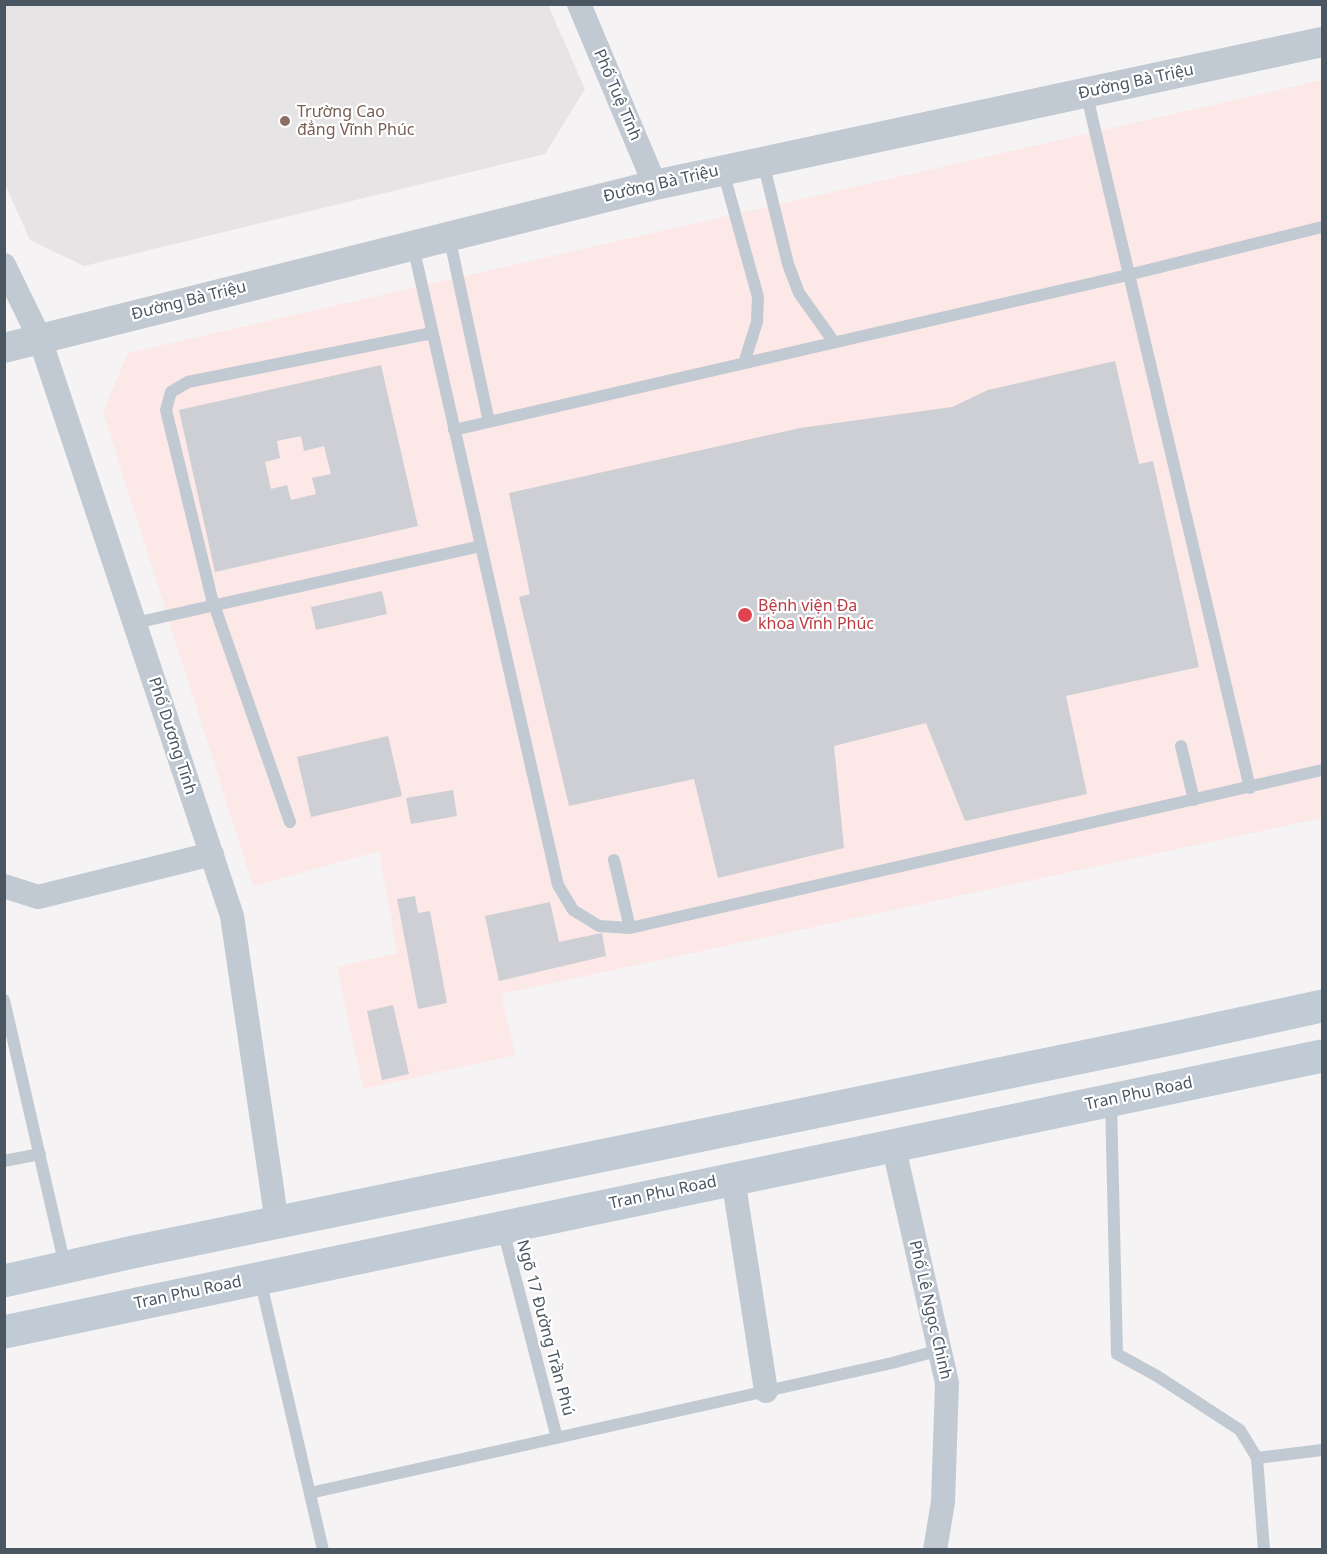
<!DOCTYPE html>
<meta charset="utf-8">
<style>
body{margin:0}
#map{position:relative;width:1327px;height:1554px;overflow:hidden;background:#f5f3f3;font-family:"Noto Sans",sans-serif}
canvas{display:block}
.frame{position:absolute;inset:0;border:6px solid #4a5661;pointer-events:none}
</style>
<div id="map">
<canvas width="1327" height="1554"></canvas>
<div class="frame"></div>
</div>
<script>
const c = document.querySelector('canvas').getContext('2d');
c.lineJoin = 'round';
function fillPath(path, color) { c.fillStyle = color; c.fill(path, 'evenodd'); }
const poly = rows => new Path2D(rows.map(r => 'M' + r).join(''));
function stroke(path, color, width, dash) { c.strokeStyle = color; c.lineWidth = width; c.lineCap = dash ? 'butt' : 'round'; c.setLineDash(dash || []); c.stroke(path); }
function label(font, color, halo, rows, align = 'center') {
  c.font = font + ' "Noto Sans",sans-serif'; c.lineWidth = 4.5; c.setLineDash([]); c.textBaseline = 'middle'; c.strokeStyle = halo; c.fillStyle = color; for (const [text, x, y, turn = 0] of rows) {
    c.save(); c.translate(x, y); c.rotate((+turn || 0) * Math.PI / 180); c.textAlign = isNaN(turn) ? turn : align; if (halo) c.strokeText(text, 0, 0); c.fillText(text, 0, 0); c.restore();
  }
}
const education = poly([
 [4,5,548,5,585,89,545,154,84,266,30,240,5,184]
]);
const medical = poly([
 [1322,80,1322,818,501,994,515,1055,363,1089,337,967,397,953,379,851,253,886,103,412,128,353]
]);
const building = poly([
 [1115,361,1139,464,1153,461,1199,667,1066,696,1087,794,965,821,926,723,834,746,844,848,718,878,694,779,569,806,519,597,530,594,509,493,800,428,952,407,988,390],
 [381,365,418,526,215,572,179,410],
 [301,436,304,451,324,446,331,474,312,478,316,494,291,500,287,485,271,489,265,462,280,458,277,441],
 [382,591,387,614,316,630,311,607],
 [388,736,402,796,311,817,297,757],
 [453,790,457,816,411,824,406,798],
 [415,896,418,913,430,911,447,1003,418,1009,397,899],
 [550,902,559,942,602,933,606,956,499,981,485,916],
 [393,1005,409,1074,382,1080,367,1011]
]);
const service = poly([
 [1086,92,1250,788],
 [763,162,788,264,799,293,834,342],
 [723,171,758,297,757,322,744,363],
 [449,236,489,422],
 [413,246,558,885,573,910,599,926,630,928,1322,770],
 [454,430,1128,275,1322,227],
 [135,623,481,546],
 [1181,746,1194,800],
 [290,822,212,599,166,410,171,392,188,382,432,333],
 [614,860,630,928],
 [4,1000,65,1266],
 [1111,1101,1117,1354,1157,1376,1240,1430,1257,1458,1264,1550],
 [4,1161,40,1154],
 [503,1230,557,1438],
 [260,1279,323,1550],
 [1257,1458,1322,1450],
 [310,1493,892,1363,940,1350]
]);
const minor = poly([
 [579,4,655,185],
 [4,265,40,339,232,916,277,1223],
 [4,886,38,897,212,854],
 [893,1144,947,1383,943,1502,935,1550],
 [733,1178,766,1391]
]);
const tertiary = poly([
 [4,348,655,185,1322,42]
]);
const secondary = poly([
 [4,1281,133,1252,1170,1039,1322,1006],
 [4,1332,1322,1056]
]);
const markers = [
 [285,121,6,"#8d6e63"],
 [745,615,8,"#e0444e"]
];
const streetNames = [
 ["Đường Bà Triệu",1136,82,-12],
 ["Phố Tuệ Tĩnh",617,95,67],
 ["Đường Bà Triệu",661,184,-13],
 ["Đường Bà Triệu",189,301,-14],
 ["Phố Dương Tĩnh",172,736,72],
 ["Tran Phu Road",1139,1094,-12],
 ["Tran Phu Road",663,1193,-12],
 ["Tran Phu Road",188,1293,-12],
 ["Phố Lê Ngọc Chinh",930,1310,77],
 ["Ngõ 17 Đường Trần Phú",545,1328,75]
];
const educationNames = [
 ["Trường Cao",297,112],
 ["đẳng Vĩnh Phúc",297,130]
];
const healthNames = [
 ["Bệnh viện Đa",758,606],
 ["khoa Vĩnh Phúc",758,624]
];
fillPath(education, '#e6e4e5');
fillPath(medical, '#fce8e6');
fillPath(building, '#cdcfd5');
stroke(service, '#c1cad2', 12);
stroke(minor, '#c1cad2', 24);
stroke(tertiary, '#c1cad2', 30);
stroke(secondary, '#c1cbd6', 33);
for (const [x, y, r, color] of markers) { const dot = new Path2D(); dot.arc(x, y, r, 0, 2 * Math.PI); c.fillStyle = color; c.fill(dot); stroke(dot, '#fff', 2); }
label('16px', '#4a5661', '#fff', streetNames);
label('16px', '#785e54', '#fff', educationNames, 'left');
label('16px', '#be3a42', '#fff', healthNames, 'left');
</script>
